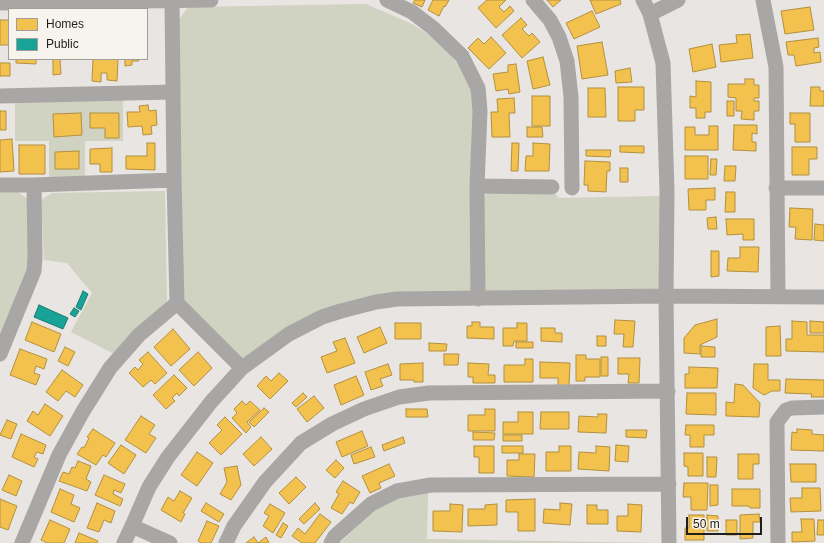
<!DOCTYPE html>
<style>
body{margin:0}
#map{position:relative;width:824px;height:543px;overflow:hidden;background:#e8e5e2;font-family:Arial,sans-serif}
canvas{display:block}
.legend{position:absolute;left:8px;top:8px;width:140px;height:52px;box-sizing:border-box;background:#f7f3ed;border:1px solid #a19e9a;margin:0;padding:5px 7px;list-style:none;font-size:12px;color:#211f1d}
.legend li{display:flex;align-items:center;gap:8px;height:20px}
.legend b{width:20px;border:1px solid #a19e9a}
.scale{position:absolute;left:686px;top:517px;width:76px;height:18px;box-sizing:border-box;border:2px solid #211f1d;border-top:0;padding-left:5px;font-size:12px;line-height:14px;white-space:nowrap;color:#211f1d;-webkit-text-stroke:3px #f7f3ed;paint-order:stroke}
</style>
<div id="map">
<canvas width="824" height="543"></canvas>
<ul class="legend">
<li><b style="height:11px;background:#f2c14e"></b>Homes</li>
<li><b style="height:11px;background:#17a398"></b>Public</li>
</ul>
<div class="scale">50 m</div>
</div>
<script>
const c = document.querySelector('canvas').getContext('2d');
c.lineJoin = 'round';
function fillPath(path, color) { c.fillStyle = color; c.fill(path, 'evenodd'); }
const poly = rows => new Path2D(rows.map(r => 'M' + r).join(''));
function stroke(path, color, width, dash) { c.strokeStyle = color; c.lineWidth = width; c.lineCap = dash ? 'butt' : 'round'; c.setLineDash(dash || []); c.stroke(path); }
const green = poly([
 [366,4,412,24,438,40,455,60,471,89,475,113,475,295,375,299,243,364,182,302,177,23,188,7],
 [123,97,123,141,85,141,85,179,49,180,49,141,15,141,15,98],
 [493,188,551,189,559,198,662,196,661,285,655,293,482,296,481,204,485,195],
 [16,191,29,200,30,262,0,343,0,192],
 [165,191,167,304,114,354,71,332,92,293,67,263,44,260,41,200,52,193],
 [428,493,427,539,662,543,340,543,374,510,398,498]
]);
const homes = poly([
 [415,0,425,0,422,7,413,3,415,0],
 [433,0,449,0,445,7,444,6,439,16,428,10,433,0],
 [487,0,506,0,499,7,504,12,510,6,514,11,496,28,478,8,487,0],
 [547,0,561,0,553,7,547,0],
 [590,0,620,0,621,4,596,14,590,0],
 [810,7,814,30,785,34,781,11,810,7],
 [592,11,600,27,574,39,566,23,592,11],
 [521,18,527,25,522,29,529,36,532,33,540,42,522,58,502,35,521,18],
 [0,20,9,20,9,45,0,45,0,20],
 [750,34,753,58,721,62,719,45,737,43,736,35,750,34],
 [491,37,506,53,489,69,468,48,478,38,484,44,491,37],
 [818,38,819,47,814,48,814,53,820,52,821,62,796,66,794,55,788,55,786,42,818,38],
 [602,42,608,75,582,79,577,46,602,42],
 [712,44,716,67,693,72,689,49,712,44],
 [543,57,550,85,533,89,527,61,543,57],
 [16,59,36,59,36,64,16,63,16,59],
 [53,59,60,59,61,74,53,75,53,59],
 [93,59,118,59,117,81,107,80,107,73,101,73,101,82,92,81,93,59],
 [125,59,138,59,139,61,132,61,132,65,125,66,125,59],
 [0,63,10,63,10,76,0,76,0,63],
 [516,64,520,92,509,94,508,89,496,91,493,74,508,72,508,65,516,64],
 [630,68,632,82,616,83,615,71,630,68],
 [745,79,754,79,754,85,759,85,759,98,754,98,754,101,759,101,759,111,754,111,754,120,741,119,742,111,736,111,736,98,728,97,728,84,745,84,745,79],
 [696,81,711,82,711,112,705,112,705,118,696,118,696,108,690,108,690,96,696,97,696,81],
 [618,87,644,87,644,110,635,110,635,121,618,121,618,87],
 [811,87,820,87,820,91,824,91,824,106,810,106,811,87],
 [588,88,605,88,606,117,588,117,588,88],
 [532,96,550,96,550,126,532,126,532,96],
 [514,98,515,113,509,113,510,137,492,137,491,112,498,112,497,99,514,98],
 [727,101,734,101,734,116,727,116,727,101],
 [148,105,149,111,156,110,157,125,151,126,152,134,143,135,142,126,128,127,127,112,140,112,139,106,148,105],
 [0,111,6,111,6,130,0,130,0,111],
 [81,113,82,135,54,137,53,114,81,113],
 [90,113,119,113,119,138,105,138,105,128,90,128,90,113],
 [790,113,810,113,810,142,795,142,795,124,790,124,790,113],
 [734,125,757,125,757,134,752,133,752,142,756,142,756,151,733,150,734,125],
 [709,126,718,126,718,150,685,150,685,127,695,127,695,135,709,135,709,126],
 [527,127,542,127,543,137,527,137,527,127],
 [12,139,14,171,0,172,0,140,12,139],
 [147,143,155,143,155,170,126,169,126,156,147,156,147,143],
 [512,143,519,143,518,171,511,171,512,143],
 [533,143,550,144,549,171,525,171,526,156,533,156,533,143],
 [19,145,45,145,45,174,19,174,19,145],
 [620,146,644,146,644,153,620,152,620,146],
 [792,147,817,147,817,159,809,159,809,175,792,175,792,147],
 [112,148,112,172,100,172,100,164,90,164,90,149,112,148],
 [586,150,611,150,610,157,586,156,586,150],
 [79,151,79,169,55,169,55,152,79,151],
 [685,156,708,156,708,179,685,179,685,156],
 [711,159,717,159,716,175,710,175,711,159],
 [585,161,610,162,610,171,607,171,606,192,588,191,588,185,584,185,585,161],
 [725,166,736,166,735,181,724,181,725,166],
 [620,168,628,168,628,182,620,182,620,168],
 [715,188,715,200,706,200,706,210,689,210,688,189,715,188],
 [726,192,735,192,735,212,725,212,726,192],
 [790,208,813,209,812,240,795,239,796,227,789,227,790,208],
 [716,217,717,229,708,229,707,218,716,217],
 [726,219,754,219,754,240,743,240,743,234,727,235,726,219],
 [815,224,824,225,824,241,814,240,815,224],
 [740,247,759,247,758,272,727,271,728,258,740,258,740,247],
 [711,251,719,251,719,276,711,277,711,251],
 [717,319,717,337,700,345,700,354,684,353,684,338,695,325,717,319],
 [615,320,635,321,633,347,623,347,624,334,614,334,615,320],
 [792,321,807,322,807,335,824,335,824,352,786,351,786,339,792,339,792,321],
 [810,321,824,322,824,333,810,333,810,321],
 [32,322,61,334,54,352,25,340,32,322],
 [472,322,480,322,480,327,494,327,494,339,467,338,467,326,472,326,472,322],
 [395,323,421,323,421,339,395,339,395,323],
 [517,323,527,323,527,341,514,341,513,346,503,346,503,328,517,328,517,323],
 [780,326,781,356,766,356,766,327,780,326],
 [380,327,387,343,364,353,357,337,380,327],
 [541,328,555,328,555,333,562,333,562,342,541,341,541,328],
 [173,329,190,349,171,366,154,347,173,329],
 [597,336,606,336,606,346,597,346,597,336],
 [345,338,355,363,327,373,321,357,337,351,333,342,345,338],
 [516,342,533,342,533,348,516,348,516,342],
 [429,343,447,344,446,351,429,351,429,343],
 [701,346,715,347,715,357,701,357,701,346],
 [65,347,75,352,68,366,58,361,65,347],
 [20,349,47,359,44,369,36,366,34,373,40,375,36,385,10,375,20,349],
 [148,352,167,373,155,384,151,380,143,387,129,373,135,367,138,370,143,364,139,360,148,352],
 [198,352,212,368,194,386,179,370,198,352],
 [444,354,459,354,458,365,444,365,444,354],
 [576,355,586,355,586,359,600,359,600,377,585,377,585,381,576,381,576,355],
 [601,357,608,357,608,376,601,376,601,357],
 [618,358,640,358,639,383,628,383,629,374,618,374,618,358],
 [525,359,533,359,533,382,504,382,504,365,525,365,525,359],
 [540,362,570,363,569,386,558,386,558,378,540,378,540,362],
 [423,363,423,382,414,382,414,380,400,380,400,364,423,363],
 [468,363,489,364,488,375,495,375,495,383,473,383,473,377,468,377,468,363],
 [388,364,392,375,380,379,383,386,371,390,365,372,388,364],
 [754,364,768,364,768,380,780,380,780,391,772,391,764,395,753,388,754,364],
 [689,367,718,368,717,388,685,388,685,374,689,374,689,367],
 [62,370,83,385,75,397,66,391,58,401,46,392,62,370],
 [279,373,288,381,270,399,257,386,266,376,271,381,279,373],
 [174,375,187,388,179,396,177,393,172,398,175,401,166,409,153,395,174,375],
 [356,376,364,395,341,405,334,385,356,376],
 [786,379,824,380,824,397,811,397,812,394,785,393,786,379],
 [735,384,743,385,760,403,759,417,726,416,726,402,734,403,735,384],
 [303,393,307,397,296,407,292,403,303,393],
 [687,393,716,393,716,415,686,414,687,393],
 [314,396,324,408,307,422,297,409,314,396],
 [242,401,246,405,250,401,260,410,247,422,251,427,246,433,232,418,237,413,234,409,242,401],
 [45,404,63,416,50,436,27,421,33,411,38,415,45,404],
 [264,408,269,412,254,427,249,422,264,408],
 [406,409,427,409,428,417,406,417,406,409],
 [485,409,495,409,495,431,468,431,468,415,485,415,485,409],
 [518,412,533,412,533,434,503,434,503,422,518,422,518,412],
 [541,412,569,412,569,429,540,429,541,412],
 [598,414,607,414,606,433,578,432,579,416,598,417,598,414],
 [141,416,155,425,149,434,156,438,146,453,125,440,141,416],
 [225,417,242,434,221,455,209,443,222,430,217,425,225,417],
 [7,420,17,424,11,439,0,435,7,420],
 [686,425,714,425,714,435,704,435,704,447,690,447,690,435,685,435,686,425],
 [93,429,115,443,106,457,103,455,96,465,77,454,82,447,84,448,89,438,87,437,93,429],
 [797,429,812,430,812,434,824,435,824,451,791,450,792,432,797,433,797,429],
 [626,430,647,430,646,438,626,437,626,430],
 [362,431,368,446,342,457,336,442,362,431],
 [473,432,495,433,494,440,473,440,473,432],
 [21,434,46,445,43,454,37,452,34,457,38,459,34,467,12,457,21,434],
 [503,435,522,435,522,441,503,441,503,435],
 [261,437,272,449,254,466,243,454,261,437],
 [403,437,405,443,384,451,382,445,403,437],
 [121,445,136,455,124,474,108,463,121,445],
 [616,445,629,446,628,462,615,461,616,445],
 [474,446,494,446,494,473,479,473,479,457,474,457,474,446],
 [502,446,523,446,523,453,502,453,502,446],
 [559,446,571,446,571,471,546,471,546,452,559,452,559,446],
 [596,446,610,447,609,471,578,469,579,452,596,453,596,446],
 [371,447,375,457,354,464,351,455,371,447],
 [197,452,213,463,197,486,181,475,197,452],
 [684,453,703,453,703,476,688,476,688,467,684,466,684,453],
 [519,454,535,454,534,477,507,476,507,460,519,460,519,454],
 [738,454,759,454,759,464,753,464,753,479,738,479,738,454],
 [707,457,717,457,716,477,707,477,707,457],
 [336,460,344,468,335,478,326,470,336,460],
 [78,461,91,466,86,479,91,482,87,491,59,481,63,472,69,474,72,467,75,468,78,461],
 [389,464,395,476,379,483,381,488,370,493,362,476,389,464],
 [790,464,816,464,816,482,791,482,790,464],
 [237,466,241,485,231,500,220,494,227,482,224,468,237,466],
 [9,475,22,481,16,496,2,490,9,475],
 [104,475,125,484,121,493,114,490,113,494,123,499,120,506,95,495,104,475],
 [296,477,306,487,289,504,279,493,296,477],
 [343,481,360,492,353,504,350,502,342,514,331,508,339,494,336,492,343,481],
 [684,483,708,483,707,510,691,510,691,497,683,497,684,483],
 [710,485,718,485,718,505,710,506,710,485],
 [802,488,820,488,821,511,791,512,790,498,802,498,802,488],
 [60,489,74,495,71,504,80,508,74,522,51,512,60,489],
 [732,489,760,489,760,508,750,508,749,506,732,506,732,489],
 [180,491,192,498,183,513,185,514,181,522,161,510,168,497,174,501,180,491],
 [0,499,17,506,8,530,0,527,0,499],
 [535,499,535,531,518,531,518,512,506,512,506,500,535,499],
 [97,503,115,511,111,523,104,520,99,532,87,528,97,503],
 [206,503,224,514,219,522,201,511,206,503],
 [315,503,320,509,304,524,299,519,315,503],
 [560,503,572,504,570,525,543,523,544,509,560,510,560,503],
 [270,504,285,513,273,533,263,526,269,516,264,513,270,504],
 [450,504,463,505,462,532,433,531,433,511,450,511,450,504],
 [497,504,497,525,468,526,468,509,485,509,485,505,497,504],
 [628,504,642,505,641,532,617,531,617,516,628,516,628,504],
 [587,505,597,505,597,510,608,510,608,524,587,524,587,505],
 [320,514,331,522,315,543,302,543,292,536,298,528,305,534,320,514],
 [759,514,760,522,753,522,753,538,740,539,740,515,759,514],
 [689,515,704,515,704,540,685,540,685,528,689,528,689,515],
 [707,515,718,516,718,531,707,531,707,515],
 [801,519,814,519,815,541,792,542,792,532,802,532,801,519],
 [50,520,70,529,64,543,47,543,41,540,50,520],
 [726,520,737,520,737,535,726,535,726,520],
 [818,520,824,520,824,535,817,535,818,520],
 [207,521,219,526,211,543,201,543,198,541,207,521],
 [283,523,288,526,281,538,276,535,283,523],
 [79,533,98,541,97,543,75,543,79,533],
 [254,537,258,543,266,537,269,543,246,543,254,537]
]);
const public = poly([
 [83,291,88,294,81,310,76,307,83,291],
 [39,305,68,318,63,329,34,317,39,305],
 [74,308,79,311,75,317,70,314,74,308]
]);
const minor = poly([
 [387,0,412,12,433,28,462,56,478,88,480,111,477,186,478,299],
 [533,0,550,20,559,37,567,61,571,97,572,188],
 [643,0,650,14,663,63,667,191,666,296,669,543],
 [763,0,776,67,778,296],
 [172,1,174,180,177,303,242,368],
 [0,3,211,0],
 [650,14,678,0],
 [0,96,173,92],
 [0,185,34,185,174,180],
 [477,186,552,187],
 [776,188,824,188],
 [0,354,34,271,35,258,34,185],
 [132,526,149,487,168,457,211,402,242,368,289,334,322,317,341,311,376,302,397,299,666,296,824,297],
 [22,543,59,455,82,413,110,368,139,335,177,303],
 [124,543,132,526,170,543],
 [226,543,234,526,265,482,301,443,332,424,364,409,399,397,429,393,668,391],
 [331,543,335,536,371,504,397,491,431,485,669,484],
 [778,543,777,422,786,410,792,408,824,407]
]);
fillPath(green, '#d0d2c2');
fillPath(homes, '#f2c14e');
stroke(homes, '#b3903f', 1);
fillPath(public, '#17a398');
stroke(public, '#1a7b73', 1);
stroke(minor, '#a9a7a6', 15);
</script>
